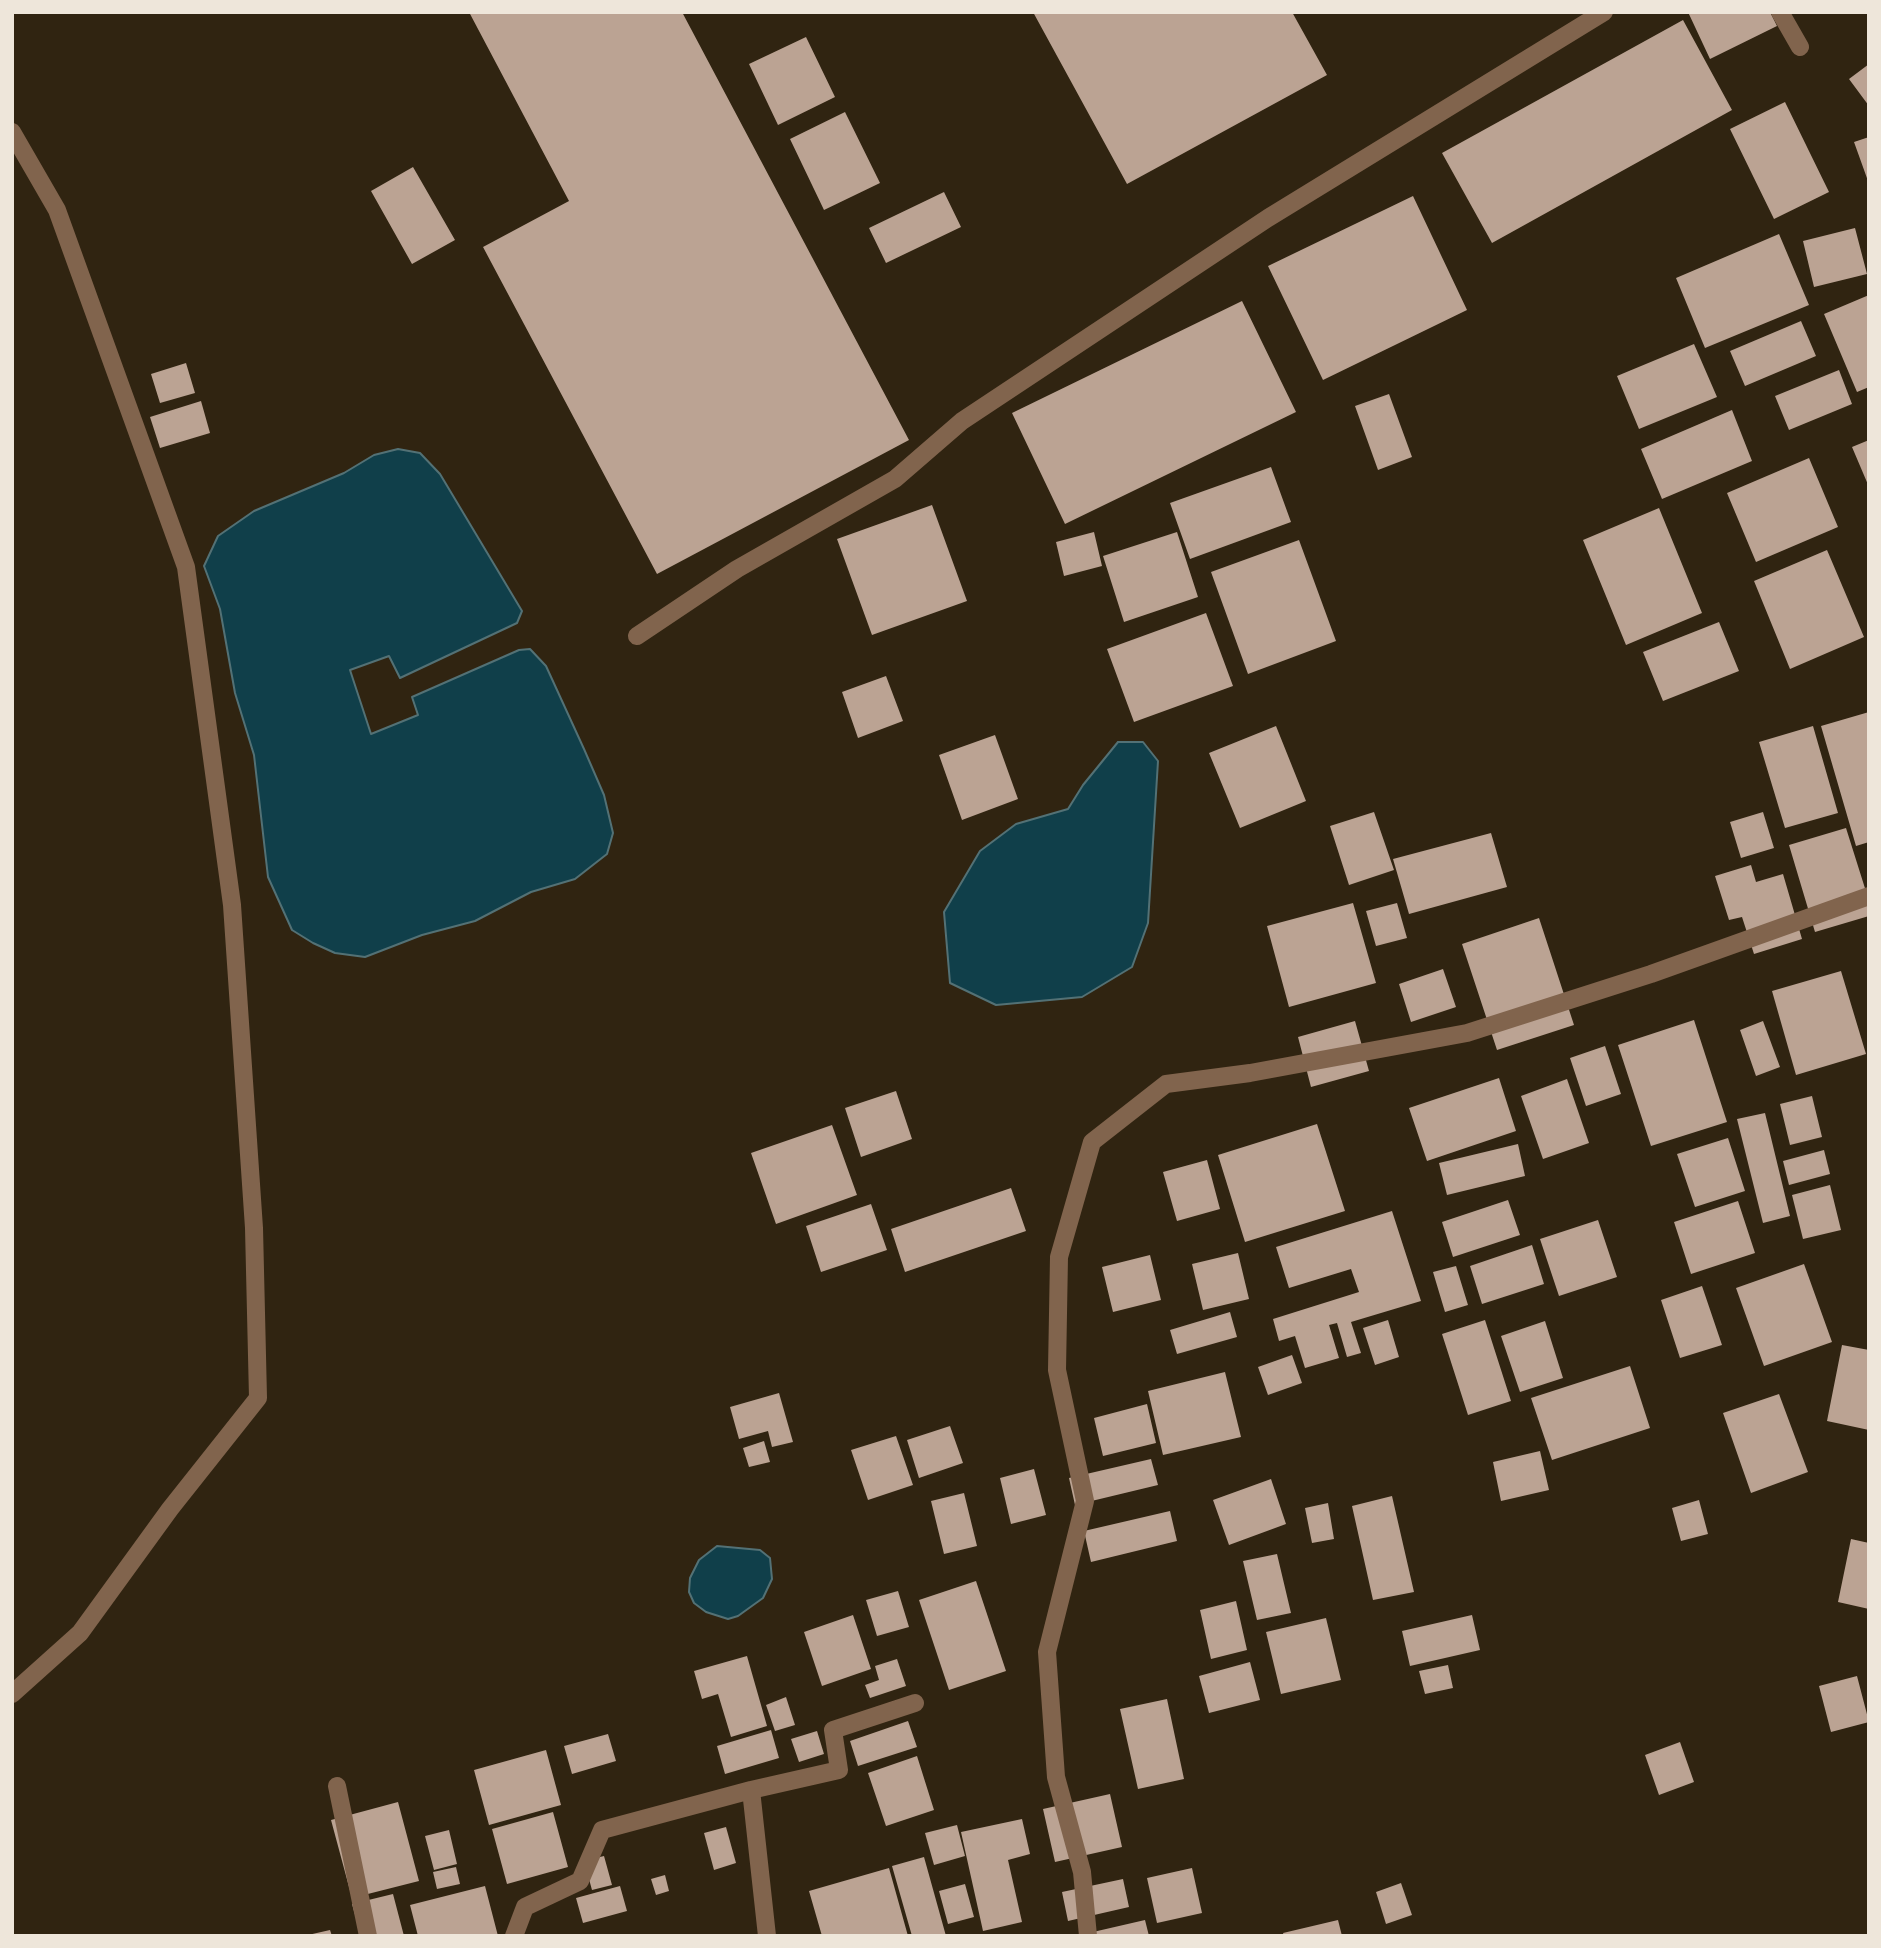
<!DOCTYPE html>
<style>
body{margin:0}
#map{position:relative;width:1881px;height:1948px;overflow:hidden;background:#302411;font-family:"Archivo Narrow",sans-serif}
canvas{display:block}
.frame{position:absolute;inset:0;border:14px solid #eee6da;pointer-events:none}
</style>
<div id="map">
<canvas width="1881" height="1948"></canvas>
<div class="frame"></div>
</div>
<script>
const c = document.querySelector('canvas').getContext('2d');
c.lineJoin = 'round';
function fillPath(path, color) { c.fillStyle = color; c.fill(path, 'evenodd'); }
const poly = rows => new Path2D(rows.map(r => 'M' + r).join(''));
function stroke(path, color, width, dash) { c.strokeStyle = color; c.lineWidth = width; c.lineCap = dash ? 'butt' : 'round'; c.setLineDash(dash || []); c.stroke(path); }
const water = poly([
 [398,449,420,453,440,474,522,611,517,623,400,678,389,656,350,670,371,734,418,715,412,697,519,650,530,649,546,666,584,749,604,795,613,833,607,854,575,879,531,892,475,921,422,935,365,957,335,953,313,943,292,930,268,877,254,755,235,693,220,609,204,566,218,536,254,511,344,473,374,455,398,449],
 [1118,742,1143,742,1158,761,1148,923,1132,967,1082,997,996,1005,950,983,944,912,980,851,1016,824,1068,809,1083,785,1118,742],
 [717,1546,760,1550,770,1558,772,1579,763,1598,738,1616,728,1619,706,1612,694,1603,689,1592,690,1578,699,1560,717,1546]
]);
const building = poly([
 [469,12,682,12,909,440,657,574,483,247,569,201],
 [1033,12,1292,12,1327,75,1127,184],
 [1688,12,1770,12,1777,26,1710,59],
 [1683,20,1732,110,1492,243,1442,153],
 [806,37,835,97,778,125,749,64],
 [1869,64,1869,106,1849,79],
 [1785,102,1829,192,1774,219,1730,129],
 [845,112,880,183,824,210,790,139],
 [1869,137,1869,181,1868,181,1854,142],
 [413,167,455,240,412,264,371,191],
 [944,192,961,227,886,263,869,228],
 [1413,196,1467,310,1323,380,1268,266],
 [1855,228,1867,274,1814,287,1803,241],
 [1779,234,1809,305,1705,348,1676,278],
 [1869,295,1869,387,1857,392,1824,314],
 [1242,301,1296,412,1065,524,1012,413],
 [1801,321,1816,356,1745,386,1730,351],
 [1694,344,1717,397,1639,429,1617,376],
 [186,363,195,393,160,403,151,374],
 [1839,370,1852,404,1789,430,1775,396],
 [1389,394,1412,457,1378,470,1355,406],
 [201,401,210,433,160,448,150,417],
 [1732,410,1752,461,1662,499,1641,449],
 [1869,440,1869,487,1852,447],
 [1809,458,1838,527,1756,562,1727,493],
 [1271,467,1291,522,1190,559,1170,503],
 [932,505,967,601,872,635,837,539],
 [1659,508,1702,613,1626,645,1583,540],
 [1094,532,1102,566,1064,576,1056,542],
 [1177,532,1198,597,1124,622,1103,556],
 [1299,540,1336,641,1248,674,1211,572],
 [1827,550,1864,637,1790,669,1754,581],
 [1206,613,1233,686,1134,722,1107,649],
 [1719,622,1739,671,1663,701,1643,652],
 [886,676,903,721,858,738,842,692],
 [1869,712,1869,842,1856,846,1821,726],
 [1276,726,1306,801,1240,828,1209,753],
 [1813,726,1838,813,1785,828,1759,742],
 [995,735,1018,799,962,820,939,755],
 [1374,812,1394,870,1349,885,1330,826],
 [1763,812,1774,848,1741,858,1730,822],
 [1846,828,1869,901,1869,916,1815,932,1789,845],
 [1491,833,1507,887,1409,914,1393,859],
 [1751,865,1756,882,1783,874,1802,939,1754,954,1742,917,1729,920,1715,876],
 [1353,903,1376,983,1289,1007,1267,926],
 [1397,903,1407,938,1376,946,1366,911],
 [1539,918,1574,1025,1497,1050,1462,944],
 [1443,969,1456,1007,1411,1022,1399,984],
 [1841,971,1866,1054,1796,1075,1772,991],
 [1694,1020,1727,1122,1651,1146,1618,1045],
 [1355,1021,1369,1071,1311,1087,1298,1037],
 [1763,1021,1780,1067,1756,1076,1740,1030],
 [1605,1046,1621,1094,1586,1106,1570,1058],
 [1499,1078,1516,1131,1427,1161,1409,1108],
 [1567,1079,1589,1143,1543,1159,1521,1096],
 [896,1091,912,1139,861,1157,845,1108],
 [1812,1096,1822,1137,1790,1145,1780,1104],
 [1765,1113,1790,1216,1763,1223,1737,1119],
 [1317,1124,1345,1211,1245,1242,1218,1155],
 [832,1125,857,1195,776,1224,751,1153],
 [1728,1138,1745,1191,1695,1207,1677,1154],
 [1518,1144,1525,1176,1447,1195,1439,1163],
 [1824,1150,1830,1174,1789,1185,1783,1161],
 [1207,1160,1220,1209,1177,1221,1163,1172],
 [1830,1185,1841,1230,1803,1239,1792,1195],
 [1011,1188,1026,1231,905,1272,891,1229],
 [1508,1200,1520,1235,1453,1257,1442,1222],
 [1738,1201,1755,1253,1691,1274,1674,1222],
 [871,1204,887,1250,821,1272,806,1226],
 [1392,1211,1421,1301,1351,1322,1361,1353,1347,1357,1337,1323,1329,1325,1339,1358,1305,1368,1295,1336,1279,1341,1273,1319,1359,1292,1351,1269,1289,1288,1276,1247],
 [1598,1220,1617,1277,1559,1296,1540,1239],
 [1532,1245,1544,1284,1482,1304,1470,1266],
 [1238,1253,1249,1299,1203,1310,1192,1264],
 [1150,1255,1161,1300,1113,1312,1102,1267],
 [1804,1264,1832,1342,1764,1366,1736,1288],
 [1456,1266,1468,1305,1445,1312,1433,1272],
 [1702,1286,1722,1345,1680,1358,1661,1300],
 [1230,1312,1237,1337,1177,1354,1170,1330],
 [1388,1320,1399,1357,1375,1365,1363,1328],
 [1485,1320,1511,1401,1468,1415,1442,1334],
 [1545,1321,1563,1378,1520,1392,1501,1336],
 [1842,1345,1869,1350,1869,1430,1827,1421],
 [1292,1355,1302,1383,1268,1395,1258,1367],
 [1630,1366,1650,1428,1552,1460,1531,1398],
 [1225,1372,1241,1437,1163,1455,1148,1391],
 [779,1393,793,1442,772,1447,768,1431,739,1439,730,1407],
 [1779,1394,1808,1472,1751,1493,1723,1413],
 [1147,1404,1156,1443,1103,1456,1094,1418],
 [950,1426,963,1463,919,1478,907,1440],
 [896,1436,913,1485,868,1500,851,1450],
 [764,1441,770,1462,749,1467,743,1448],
 [1540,1451,1549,1490,1501,1501,1493,1462],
 [1151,1459,1158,1485,1075,1505,1069,1478],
 [1034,1469,1046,1515,1011,1524,1000,1478],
 [1271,1479,1286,1524,1229,1545,1213,1500],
 [964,1493,977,1546,944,1554,931,1501],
 [1392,1496,1414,1592,1373,1600,1352,1506],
 [1699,1500,1708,1534,1681,1541,1672,1508],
 [1328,1503,1334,1539,1312,1543,1305,1508],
 [1170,1511,1177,1541,1091,1562,1084,1531],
 [1851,1539,1869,1543,1869,1609,1838,1602],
 [1277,1554,1291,1613,1257,1620,1243,1561],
 [976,1581,1006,1671,949,1690,919,1600],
 [898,1591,909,1627,877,1636,866,1600],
 [1236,1601,1247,1650,1211,1659,1200,1610],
 [853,1615,871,1669,822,1686,804,1632],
 [1472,1615,1480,1650,1410,1666,1402,1631],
 [1326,1618,1341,1680,1281,1694,1266,1632],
 [747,1656,767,1726,731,1737,718,1694,702,1699,694,1671],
 [897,1659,906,1686,870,1698,865,1685,879,1680,875,1666],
 [1250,1662,1260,1700,1209,1713,1199,1676],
 [1448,1665,1453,1688,1425,1694,1419,1671],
 [1857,1676,1869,1722,1831,1732,1819,1686],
 [786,1697,795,1725,775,1731,766,1705],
 [1167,1699,1184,1779,1138,1789,1120,1709],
 [908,1721,917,1747,858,1766,850,1741],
 [771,1730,779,1758,725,1774,717,1746],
 [817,1731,824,1754,799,1762,791,1739],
 [608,1734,616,1761,572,1774,564,1746],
 [1680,1742,1694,1782,1659,1795,1645,1755],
 [546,1750,561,1805,489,1825,474,1770],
 [917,1756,934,1810,886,1826,868,1773],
 [1110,1794,1122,1847,1055,1862,1043,1809],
 [398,1802,419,1881,352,1898,331,1820],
 [553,1812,568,1867,507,1884,492,1829],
 [1022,1819,1030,1854,1008,1860,1022,1922,983,1931,961,1832],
 [957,1825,965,1856,934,1865,925,1833],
 [726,1827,736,1863,714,1870,704,1833],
 [449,1830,457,1864,434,1870,425,1836],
 [604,1856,612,1885,592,1890,584,1861],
 [924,1857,946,1936,912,1936,892,1866],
 [456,1867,460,1884,437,1889,433,1872],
 [889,1868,908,1936,822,1936,809,1891],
 [1192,1868,1202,1913,1157,1923,1147,1878],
 [665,1875,669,1891,656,1895,651,1879],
 [1123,1879,1129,1907,1068,1921,1062,1892],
 [1401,1883,1412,1915,1386,1924,1376,1892],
 [965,1884,974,1917,948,1924,939,1891],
 [485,1886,498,1936,418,1936,410,1905],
 [620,1886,627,1911,583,1923,576,1898],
 [393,1894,404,1936,361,1936,352,1904],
 [1145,1920,1149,1936,1080,1936,1080,1935],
 [1338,1920,1342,1936,1284,1936,1283,1933],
 [330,1930,332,1936,308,1936,308,1935]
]);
const lane = poly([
 [1780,12,1800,47],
 [637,636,737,569,895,479,962,421,1268,218,1604,12]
]);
const street = poly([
 [12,132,57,210,186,567,232,905,254,1228,258,1398,170,1509,80,1633,12,1694],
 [337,1786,368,1936],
 [514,1936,525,1907,580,1881,602,1830,751,1790],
 [767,1936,751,1790,839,1770,833,1730,915,1703],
 [1088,1936,1082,1872,1056,1777,1047,1652,1085,1501,1057,1370,1059,1257,1092,1142,1166,1084,1250,1073,1467,1033,1651,974,1869,896]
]);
fillPath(water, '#103f4a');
stroke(water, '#537175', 2);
fillPath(building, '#bba393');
stroke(lane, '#81644d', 18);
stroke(street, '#81644d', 18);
</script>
